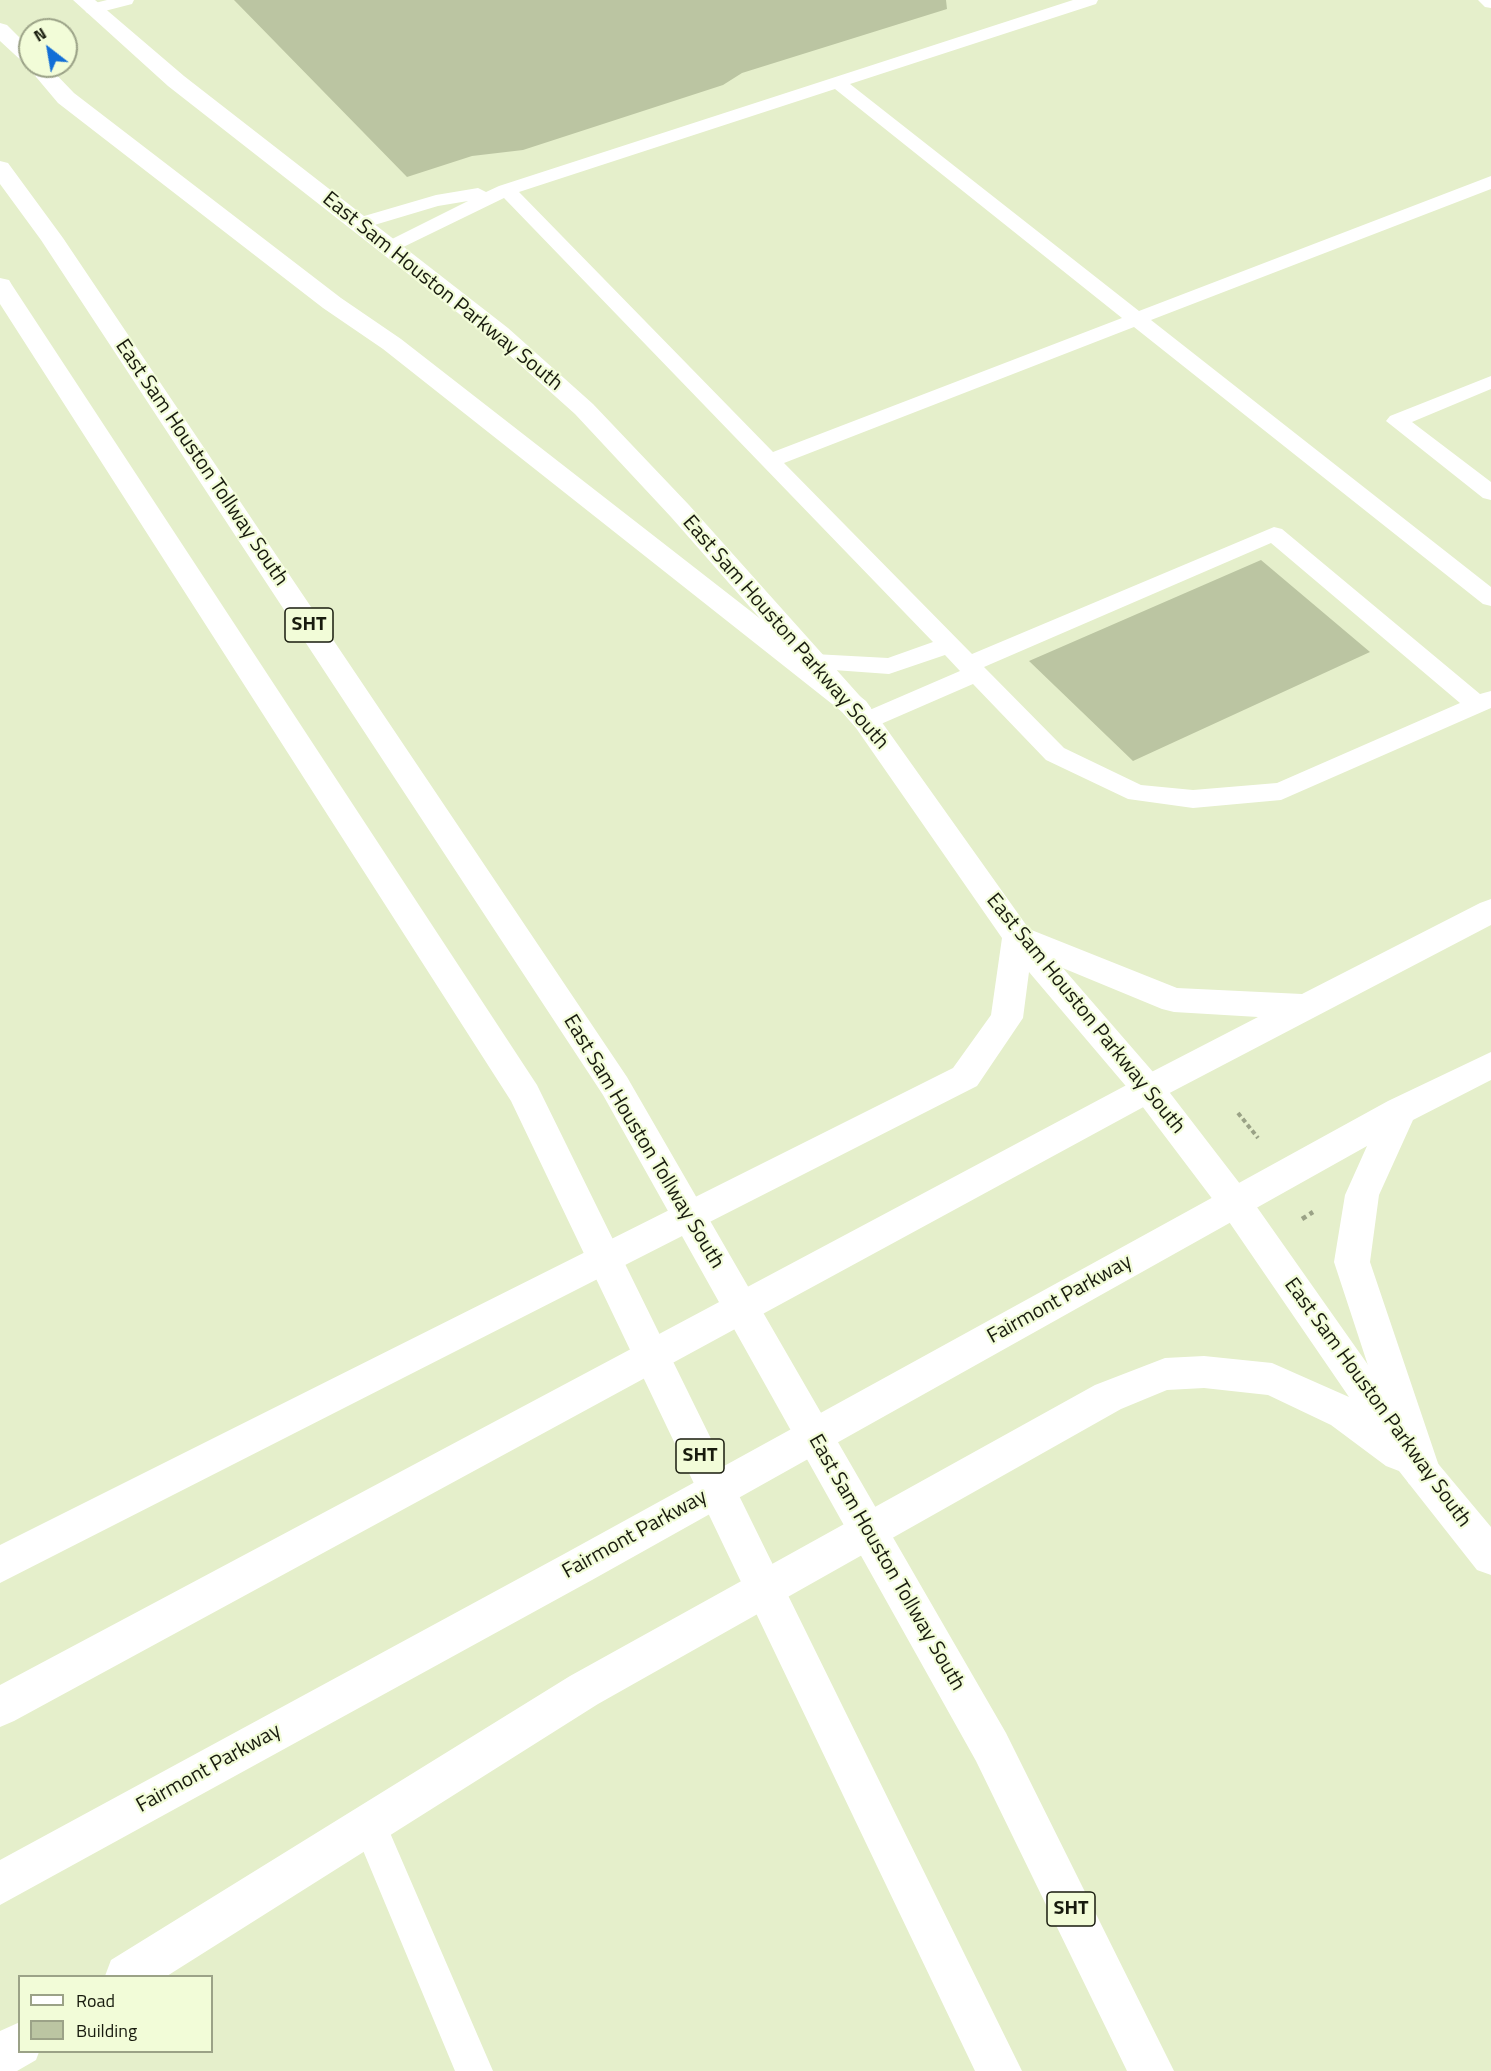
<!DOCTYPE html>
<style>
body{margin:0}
#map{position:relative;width:1491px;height:2071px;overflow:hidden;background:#e5efcb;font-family:"Titillium Web",sans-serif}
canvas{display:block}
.legend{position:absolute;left:18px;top:1975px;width:195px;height:78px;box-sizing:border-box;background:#f2fcd8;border:2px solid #9ba287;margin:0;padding:8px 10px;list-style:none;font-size:18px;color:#181b0e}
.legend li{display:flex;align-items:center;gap:12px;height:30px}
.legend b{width:30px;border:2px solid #9ba287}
.north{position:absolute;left:18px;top:18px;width:60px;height:60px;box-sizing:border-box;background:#f2fcd8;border:2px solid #9ba287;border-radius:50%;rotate:329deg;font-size:16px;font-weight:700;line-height:24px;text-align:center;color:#181b0e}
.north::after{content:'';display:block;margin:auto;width:21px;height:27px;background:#126ed7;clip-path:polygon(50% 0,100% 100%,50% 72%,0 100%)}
</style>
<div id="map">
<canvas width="1491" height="2071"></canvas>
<ul class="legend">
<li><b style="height:8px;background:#fff"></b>Road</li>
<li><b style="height:16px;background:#bbc5a2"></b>Building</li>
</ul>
<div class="north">N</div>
</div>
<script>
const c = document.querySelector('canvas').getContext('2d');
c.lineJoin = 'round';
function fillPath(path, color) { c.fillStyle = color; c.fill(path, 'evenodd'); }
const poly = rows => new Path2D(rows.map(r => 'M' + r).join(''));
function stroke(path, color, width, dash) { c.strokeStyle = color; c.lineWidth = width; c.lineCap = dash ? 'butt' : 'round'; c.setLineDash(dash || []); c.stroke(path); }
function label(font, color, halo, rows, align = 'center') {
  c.font = font + ' "Titillium Web",sans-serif'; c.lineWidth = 4.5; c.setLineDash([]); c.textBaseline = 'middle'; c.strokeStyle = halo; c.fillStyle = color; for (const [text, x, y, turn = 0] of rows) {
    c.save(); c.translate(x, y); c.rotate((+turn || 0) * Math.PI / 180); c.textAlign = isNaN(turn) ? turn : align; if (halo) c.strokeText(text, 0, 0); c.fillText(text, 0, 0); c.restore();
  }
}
const building = poly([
 [234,0,946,0,947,9,742,73,723,85,523,150,472,156,407,177],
 [1261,560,1370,652,1133,761,1029,661]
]);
const pathFar1 = poly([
 [1238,1113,1258,1138]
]);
const path = poly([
 [1302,1219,1313,1212]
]);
const lane = poly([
 [107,0,134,0,132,4,93,14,87,13,84,9,87,5,107,0],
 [1073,0,1098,0,1096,4,850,84,1139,311,1491,176,1491,189,1151,320,1491,587,1491,606,1483,604,1134,327,784,463,972,654,1274,527,1282,529,1480,694,1491,691,1491,708,1281,800,1193,808,1128,799,1046,760,973,684,874,727,866,729,858,727,854,721,858,715,960,671,945,655,889,674,806,668,802,662,806,656,814,654,888,658,933,642,504,198,391,253,384,251,381,247,384,243,468,201,438,206,361,229,354,227,351,223,354,219,436,195,478,188,486,192,499,186,1073,0],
 [835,89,1122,318,773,452,519,192,835,89],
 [1271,543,1460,703,1277,783,1193,790,1141,785,1064,748,984,667,1271,543],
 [1478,0,1491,0,1491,8,1485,7,1478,0],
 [1491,376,1491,389,1412,422,1491,482,1491,500,1483,498,1386,421,1390,416,1491,376],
 [369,1807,381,1812,493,2071,455,2071,352,1824,357,1812,369,1807]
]);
const secondary = poly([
 [73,0,95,0,184,76,508,328,593,404,689,505,876,714,1029,929,1160,1080,1247,1193,1435,1460,1491,1527,1491,1575,1477,1570,1399,1471,1386,1466,1331,1425,1268,1395,1204,1388,1167,1390,1121,1409,598,1704,167,1976,105,1976,111,1960,570,1676,1095,1385,1165,1358,1204,1356,1272,1363,1349,1397,1223,1213,1136,1098,1029,972,1023,1018,977,1086,0,1583,0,1545,953,1068,991,1015,1002,938,856,728,671,517,575,414,490,338,168,86,73,0],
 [20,2022,20,2052,39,2052,36,2060,17,2071,0,2071,0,2031,20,2022]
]);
const primary = poly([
 [1491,899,1491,925,1160,1098,14,1721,0,1727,0,1685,1136,1080,1258,1017,1174,1012,1162,1009,1007,945,1002,937,1007,929,1018,925,1029,929,1177,988,1302,994,1480,903,1491,899],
 [1491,1052,1491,1080,1413,1120,1379,1195,1370,1262,1441,1472,1435,1484,1422,1489,1409,1484,1403,1472,1334,1262,1345,1195,1367,1146,592,1580,0,1905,0,1860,564,1554,1388,1101,1491,1052]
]);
const highway = poly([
 [0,23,7,25,30,48,30,66,48,66,74,93,341,298,401,339,866,701,871,708,866,715,856,718,846,715,383,349,323,308,58,103,26,65,0,41,0,23],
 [0,161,8,163,63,238,627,1077,1006,1733,1174,2071,1127,2071,976,1761,603,1095,41,240,0,184,0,161],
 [0,278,9,280,12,285,537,1085,1022,2071,975,2071,511,1101,0,304,0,278]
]);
const shields = [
 [309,625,48],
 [700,1456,48],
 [1071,1909,48]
];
const shieldNames = [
 ["SHT",309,625],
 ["SHT",700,1456],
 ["SHT",1071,1909]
];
const streetNames = [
 ["East Sam Houston Parkway South",442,292,39],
 ["East Sam Houston Tollway South",201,463,56],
 ["East Sam Houston Parkway South",785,633,49],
 ["East Sam Houston Parkway South",1085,1014,51],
 ["East Sam Houston Tollway South",643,1142,59],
 ["Fairmont Parkway",1060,1300,-29],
 ["East Sam Houston Parkway South",1377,1403,54],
 ["Fairmont Parkway",635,1535,-29],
 ["East Sam Houston Tollway South",886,1563,60],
 ["Fairmont Parkway",209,1769,-29]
];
fillPath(building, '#bbc5a2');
stroke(pathFar1, '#9aa286', 4, [4.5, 3]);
stroke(path, '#9aa286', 4.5, [5, 4]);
fillPath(lane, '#fff');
fillPath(secondary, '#fff');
fillPath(primary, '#fff');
fillPath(highway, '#fff');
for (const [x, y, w] of shields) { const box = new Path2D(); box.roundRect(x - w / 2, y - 17, w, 34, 4.5); c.fillStyle = '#f2fcd8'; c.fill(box); stroke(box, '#181b0e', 1.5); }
label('bold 20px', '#181b0e', null, shieldNames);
label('21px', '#181b0e', '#f2fcd8', streetNames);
</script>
